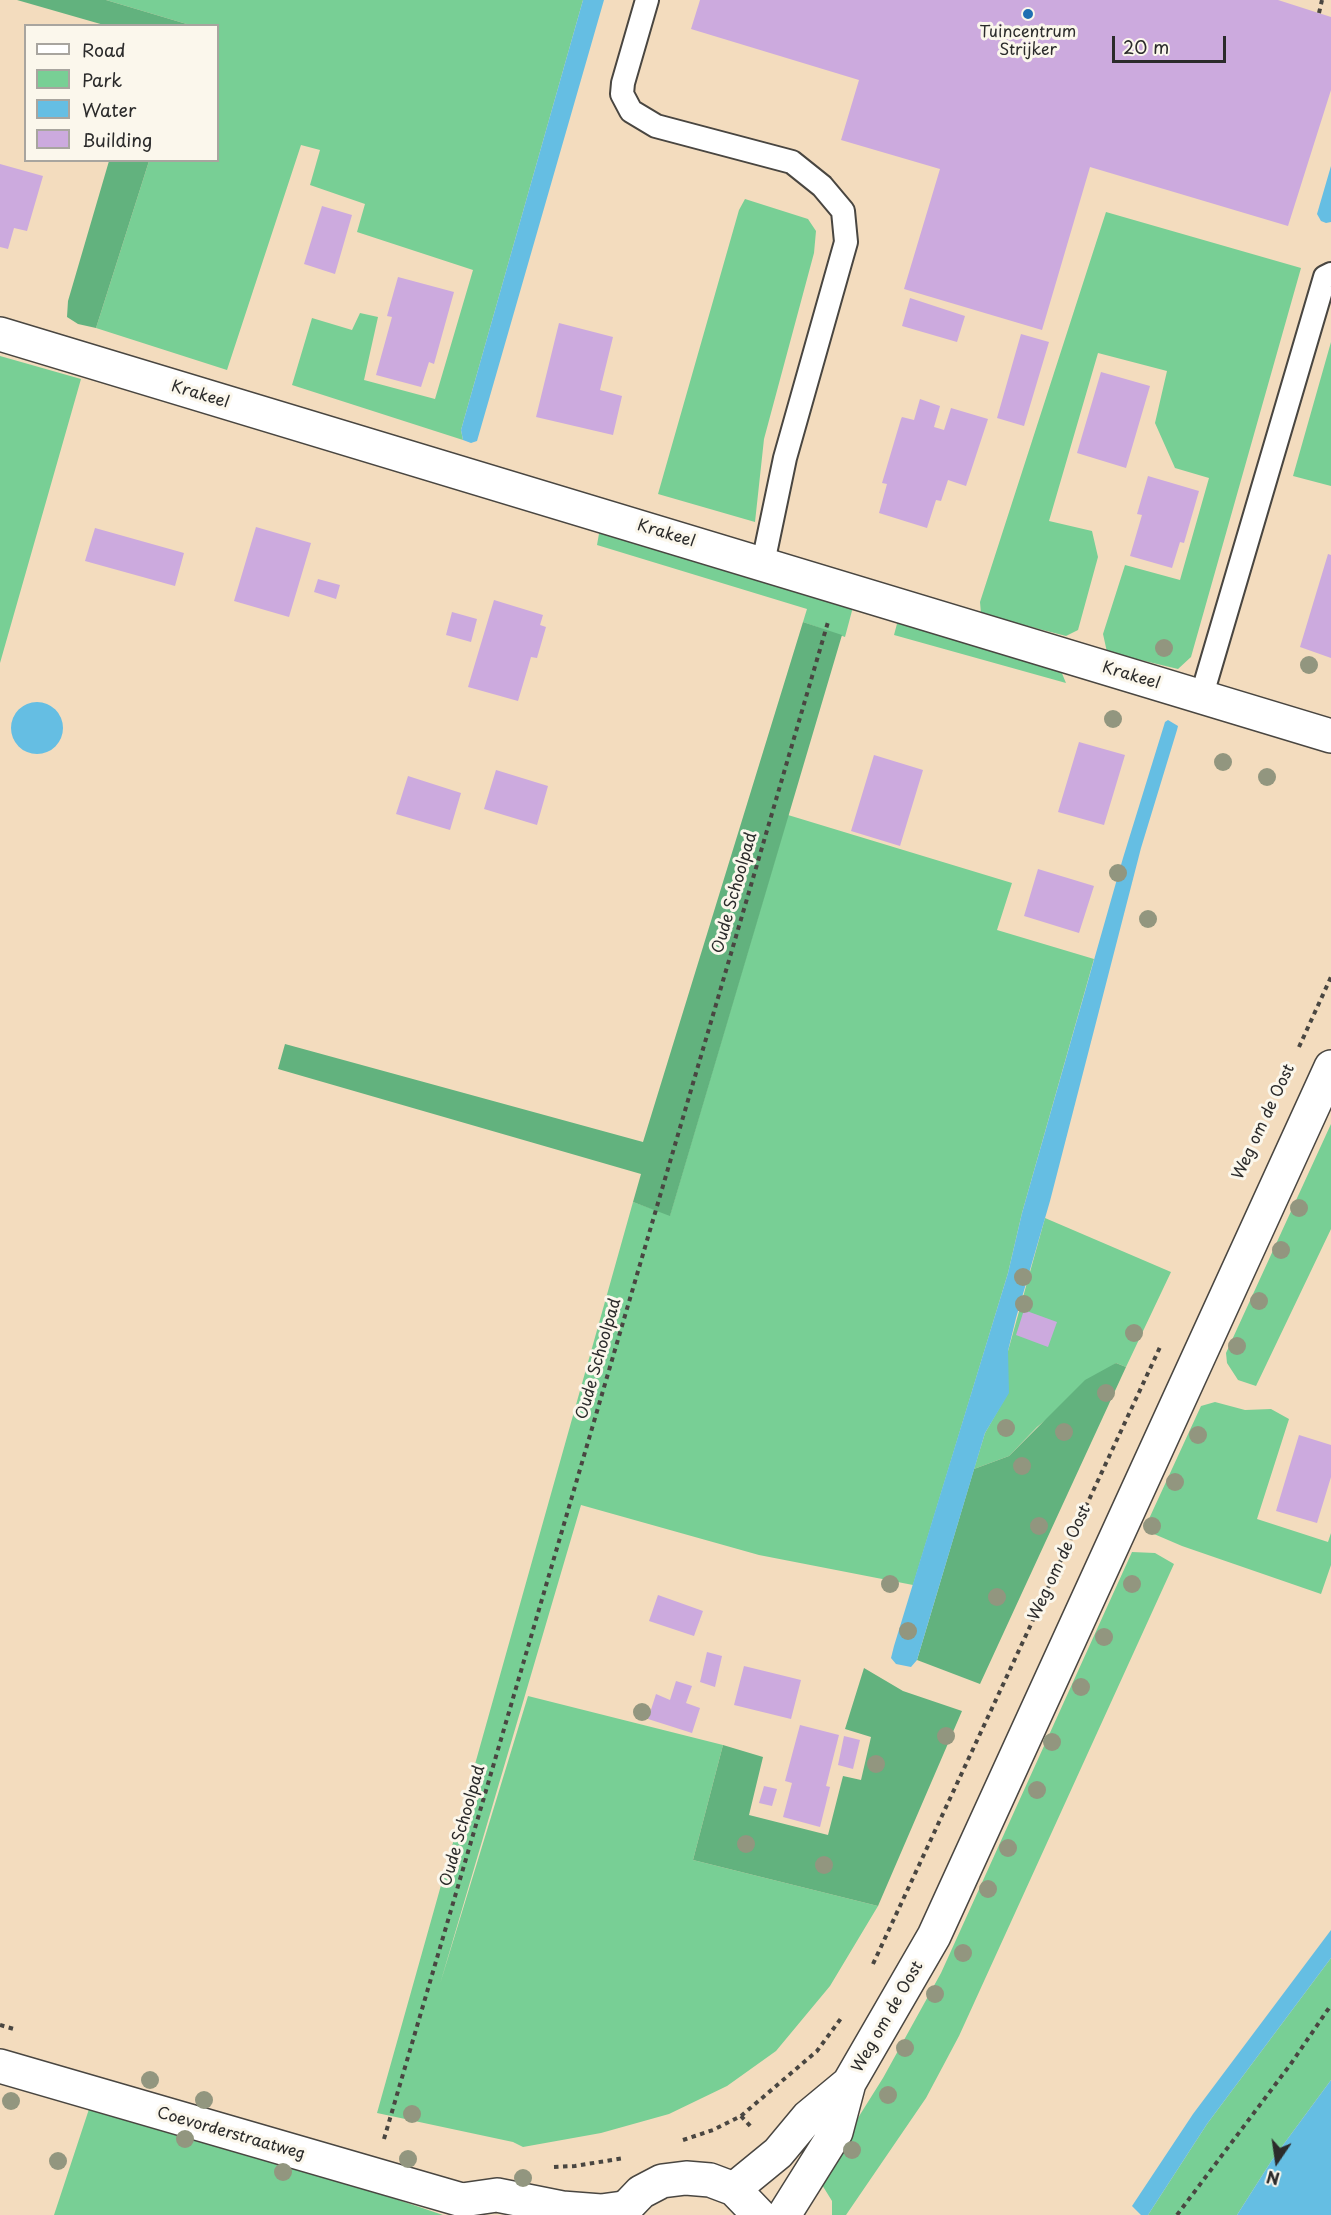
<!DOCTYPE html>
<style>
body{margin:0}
#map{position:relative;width:1331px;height:2215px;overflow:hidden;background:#f3dcbe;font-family:"Playpen Sans",sans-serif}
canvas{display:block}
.legend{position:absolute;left:24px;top:24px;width:195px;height:138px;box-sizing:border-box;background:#fbf7ec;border:2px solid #a8a59f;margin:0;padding:8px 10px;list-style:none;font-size:18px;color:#2b2b2b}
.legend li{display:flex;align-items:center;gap:12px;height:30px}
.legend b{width:30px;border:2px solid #a8a59f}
.north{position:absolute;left:1247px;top:2131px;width:60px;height:60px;-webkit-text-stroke:4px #fbf7ec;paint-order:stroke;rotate:193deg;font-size:16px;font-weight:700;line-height:24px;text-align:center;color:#2b2b2b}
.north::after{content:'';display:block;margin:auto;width:21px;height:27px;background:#2b2b2b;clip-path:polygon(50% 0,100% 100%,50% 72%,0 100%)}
.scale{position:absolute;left:1112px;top:36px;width:114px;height:27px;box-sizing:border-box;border:3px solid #2b2b2b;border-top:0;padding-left:8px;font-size:18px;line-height:21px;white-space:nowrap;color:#2b2b2b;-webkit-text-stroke:4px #fbf7ec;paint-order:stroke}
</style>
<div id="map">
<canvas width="1331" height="2215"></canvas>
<ul class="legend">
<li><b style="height:8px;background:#fff"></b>Road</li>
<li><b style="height:16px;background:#78cf95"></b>Park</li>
<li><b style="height:16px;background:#65bee3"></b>Water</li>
<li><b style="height:16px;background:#ccaade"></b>Building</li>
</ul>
<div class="north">N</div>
<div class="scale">20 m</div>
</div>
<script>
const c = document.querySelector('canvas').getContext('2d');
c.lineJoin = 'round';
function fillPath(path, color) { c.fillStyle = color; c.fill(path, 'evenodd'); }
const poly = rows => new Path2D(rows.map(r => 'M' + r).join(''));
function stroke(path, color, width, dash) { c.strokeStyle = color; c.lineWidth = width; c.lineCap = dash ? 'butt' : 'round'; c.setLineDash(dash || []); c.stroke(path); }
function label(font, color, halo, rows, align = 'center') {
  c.font = font + ' "Playpen Sans",sans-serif'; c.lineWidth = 6; c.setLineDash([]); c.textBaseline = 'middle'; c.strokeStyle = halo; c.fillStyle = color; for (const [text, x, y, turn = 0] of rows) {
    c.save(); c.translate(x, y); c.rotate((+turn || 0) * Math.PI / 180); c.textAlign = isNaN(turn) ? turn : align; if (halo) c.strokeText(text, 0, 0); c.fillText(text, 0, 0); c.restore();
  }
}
const green = poly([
 [106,0,583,0,461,430,463,440,292,385,312,318,352,330,360,313,378,317,364,380,435,399,473,270,357,232,365,204,310,185,320,150,301,145,227,370,96,328,149,161,218,160,218,26,190,25],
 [745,199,808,219,816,231,814,253,764,439,755,522,658,494,739,210],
 [1106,212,1301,268,1191,657,1178,669,1107,652,1103,634,1125,565,1180,580,1209,478,1175,468,1155,423,1167,371,1098,353,1049,521,1092,531,1098,557,1078,630,1066,636,981,614,980,602],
 [1331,342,1331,486,1293,476],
 [0,356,81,379,0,663],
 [600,528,853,607,845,637,803,622,807,609,597,545],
 [898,620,1061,671,1066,683,894,635],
 [788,815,1012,883,997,930,1094,959,1022,1213,1008,1273,913,1585,759,1555,581,1505,440,1984,528,1696,723,1745,693,1860,878,1906,830,1986,776,2051,727,2086,669,2114,601,2133,523,2147,513,2142,377,2113,633,1202,670,1215],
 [1331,1124,1331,1229,1256,1386,1238,1380,1227,1363,1226,1353],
 [1045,1218,1171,1272,1126,1367,1116,1363,1037,1427,1009,1456,974,1469,985,1433,1008,1393,1008,1351],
 [1215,1402,1245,1410,1271,1409,1289,1419,1257,1519,1328,1542,1331,1533,1331,1565,1321,1594,1182,1546,1154,1534,1150,1528,1148,1521,1201,1406],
 [1132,1552,1155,1553,1174,1564,959,2036,926,2098,846,2215,832,2215,832,2201,819,2180,883,2078,941,1973],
 [1331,1958,1331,2080,1272,2160,1237,2215,1148,2215,1207,2124],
 [91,2103,221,2140,443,2215,54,2215]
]);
const forest = poly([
 [17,0,106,0,190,25,104,25],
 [109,161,149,161,96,328,78,324,67,317,68,301],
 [803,622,842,635,670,1216,633,1202,641,1174,278,1069,285,1044,643,1142],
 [1116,1363,1126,1367,980,1684,917,1660,974,1469,1009,1456,1085,1380],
 [864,1668,903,1691,962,1711,878,1906,693,1860,723,1745,763,1757,749,1815,828,1835,843,1776,861,1780,871,1737,845,1729]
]);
const water = poly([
 [583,0,604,0,477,441,471,443,463,440,461,430],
 [1331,166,1331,222,1326,223,1321,221,1317,214],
 '11 728a26 26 0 1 1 52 0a26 26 0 1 1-52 0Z',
 [1168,720,1178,726,1177,730,1141,848,1050,1201,1016,1318,1008,1351,1009,1393,985,1433,917,1660,911,1667,896,1664,891,1658,894,1646,1008,1273,1022,1213,1123,858,1165,722],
 [1331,1930,1331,1958,1207,2124,1148,2215,1141,2215,1132,2206,1193,2114],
 [1331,2080,1331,2215,1237,2215,1272,2160]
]);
const building = poly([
 [700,0,1278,0,1331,17,1331,90,1288,226,1090,167,1042,330,904,289,940,169,841,140,859,80,691,29],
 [0,164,43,176,27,231,14,228,8,249,0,247],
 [322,206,352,215,335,274,304,264],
 [398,277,454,292,434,364,429,362,421,387,376,375,392,317,387,316],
 [910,298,965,316,957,342,902,326],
 [559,323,613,337,600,390,622,396,613,435,536,417],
 [1021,334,1049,342,1024,426,997,418],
 [1101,372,1150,386,1126,468,1077,453],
 [920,399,940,406,934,427,944,430,951,408,988,419,966,486,948,480,941,501,936,500,927,528,879,513,887,484,882,483,901,419,902,417,914,420],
 [1148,476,1199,491,1184,543,1180,542,1172,568,1130,556,1142,515,1137,514],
 [256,527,311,543,289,617,234,601],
 [95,528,184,553,175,586,85,561],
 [1328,554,1331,555,1331,658,1300,647],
 [318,579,340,585,336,599,314,592],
 [494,600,543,615,540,625,546,627,537,658,531,657,518,701,468,687],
 [452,612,477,619,471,642,446,635],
 [1079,742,1125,755,1104,825,1058,812],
 [874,755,923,770,900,846,851,831],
 [496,770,548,786,537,825,484,809],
 [408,776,461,793,450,830,396,814],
 [1038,869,1094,886,1079,933,1024,916],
 [1024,1310,1057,1322,1048,1347,1016,1335],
 [1299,1435,1331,1445,1331,1477,1317,1523,1276,1511],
 [658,1595,703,1611,694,1636,649,1621],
 [707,1652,722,1656,715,1687,700,1682],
 [744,1666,801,1680,791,1719,734,1705],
 [676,1681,692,1686,686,1703,700,1708,692,1733,648,1719,656,1694,670,1700],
 [800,1725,839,1735,826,1786,830,1787,820,1827,783,1817,792,1783,785,1781],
 [844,1736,860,1740,853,1769,838,1765],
 [764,1786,777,1789,772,1806,759,1803]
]);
const path = poly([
 [1319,13,1322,0],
 [1299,1047,1331,977],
 [873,1964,1161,1345],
 [0,2025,14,2029],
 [741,2116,753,2129],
 [384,2139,828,622],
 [683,2140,713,2130,741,2116,817,2051,842,2017],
 [554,2167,575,2166,624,2158],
 [1177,2215,1290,2065,1331,2005]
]);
const lane = poly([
 [647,0,623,83,622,94,631,111,656,126,792,162,822,186,843,211,846,242,785,458,763,563],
 [1201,698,1325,277,1331,274]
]);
const street = poly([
 [0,334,1331,736]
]);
const secondary = poly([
 [0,2066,462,2200,497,2195,562,2208,601,2211,623,2208]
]);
const primary = poly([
 [734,2189,778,2153,808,2117,849,2083],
 [619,2215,641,2192,662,2181,686,2178,710,2180,734,2189,759,2215],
 [784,2215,836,2132,849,2083,934,1936,1331,1067]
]);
const trees = [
 [1164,648],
 [1309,665],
 [1113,719],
 [1223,762],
 [1267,777],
 [1118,873],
 [1148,919],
 [1299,1208],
 [1281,1250],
 [1023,1277],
 [1259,1301],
 [1024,1304],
 [1134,1333],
 [1237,1346],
 [1106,1393],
 [1006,1428],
 [1064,1432],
 [1198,1435],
 [1022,1466],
 [1175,1482],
 [1039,1526],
 [1152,1526],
 [890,1584],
 [1132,1584],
 [997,1597],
 [908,1631],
 [1104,1637],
 [1081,1687],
 [642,1712],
 [946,1736],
 [1052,1742],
 [876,1764],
 [1037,1790],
 [746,1844],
 [1008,1848],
 [824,1865],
 [988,1889],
 [963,1953],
 [935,1994],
 [905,2048],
 [150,2080],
 [888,2095],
 [204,2100],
 [11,2101],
 [412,2114],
 [185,2139],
 [852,2150],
 [408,2159],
 [58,2161],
 [283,2172],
 [523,2178]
];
const markers = [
 [1028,14,6,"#1f6fb2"]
];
const poiNames = [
 ["Tuincentrum",1028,33],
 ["Strijker",1028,51]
];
const streetNames = [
 ["Krakeel",200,395,17],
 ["Krakeel",666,534,17],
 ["Krakeel",1131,676,17],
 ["Oude Schoolpad",735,893,-74],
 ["Weg om de Oost",1264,1122,-65],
 ["Oude Schoolpad",599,1359,-74],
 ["Weg om de Oost",1060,1563,-65],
 ["Oude Schoolpad",463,1826,-74],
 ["Weg om de Oost",888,2017,-60],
 ["Coevorderstraatweg",231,2134,16]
];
fillPath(green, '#78cf95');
fillPath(forest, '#62b27e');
fillPath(water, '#65bee3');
fillPath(building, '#ccaade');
stroke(lane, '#494641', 26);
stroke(street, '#494641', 36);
stroke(secondary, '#494641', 36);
stroke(primary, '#494641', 36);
stroke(path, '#494641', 4, [4.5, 4.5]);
stroke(lane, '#fff', 22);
stroke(street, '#fff', 33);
stroke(secondary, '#fff', 33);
stroke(primary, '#fff', 33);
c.fillStyle = '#92967f';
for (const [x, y] of trees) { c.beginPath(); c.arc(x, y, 9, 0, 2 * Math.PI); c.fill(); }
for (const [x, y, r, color] of markers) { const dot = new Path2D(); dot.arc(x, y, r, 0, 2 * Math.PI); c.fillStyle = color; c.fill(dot); stroke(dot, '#fbf7ec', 2); }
label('16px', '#2b2b2b', '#fbf7ec', poiNames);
label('16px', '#2b2b2b', '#fbf7ec', streetNames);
</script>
